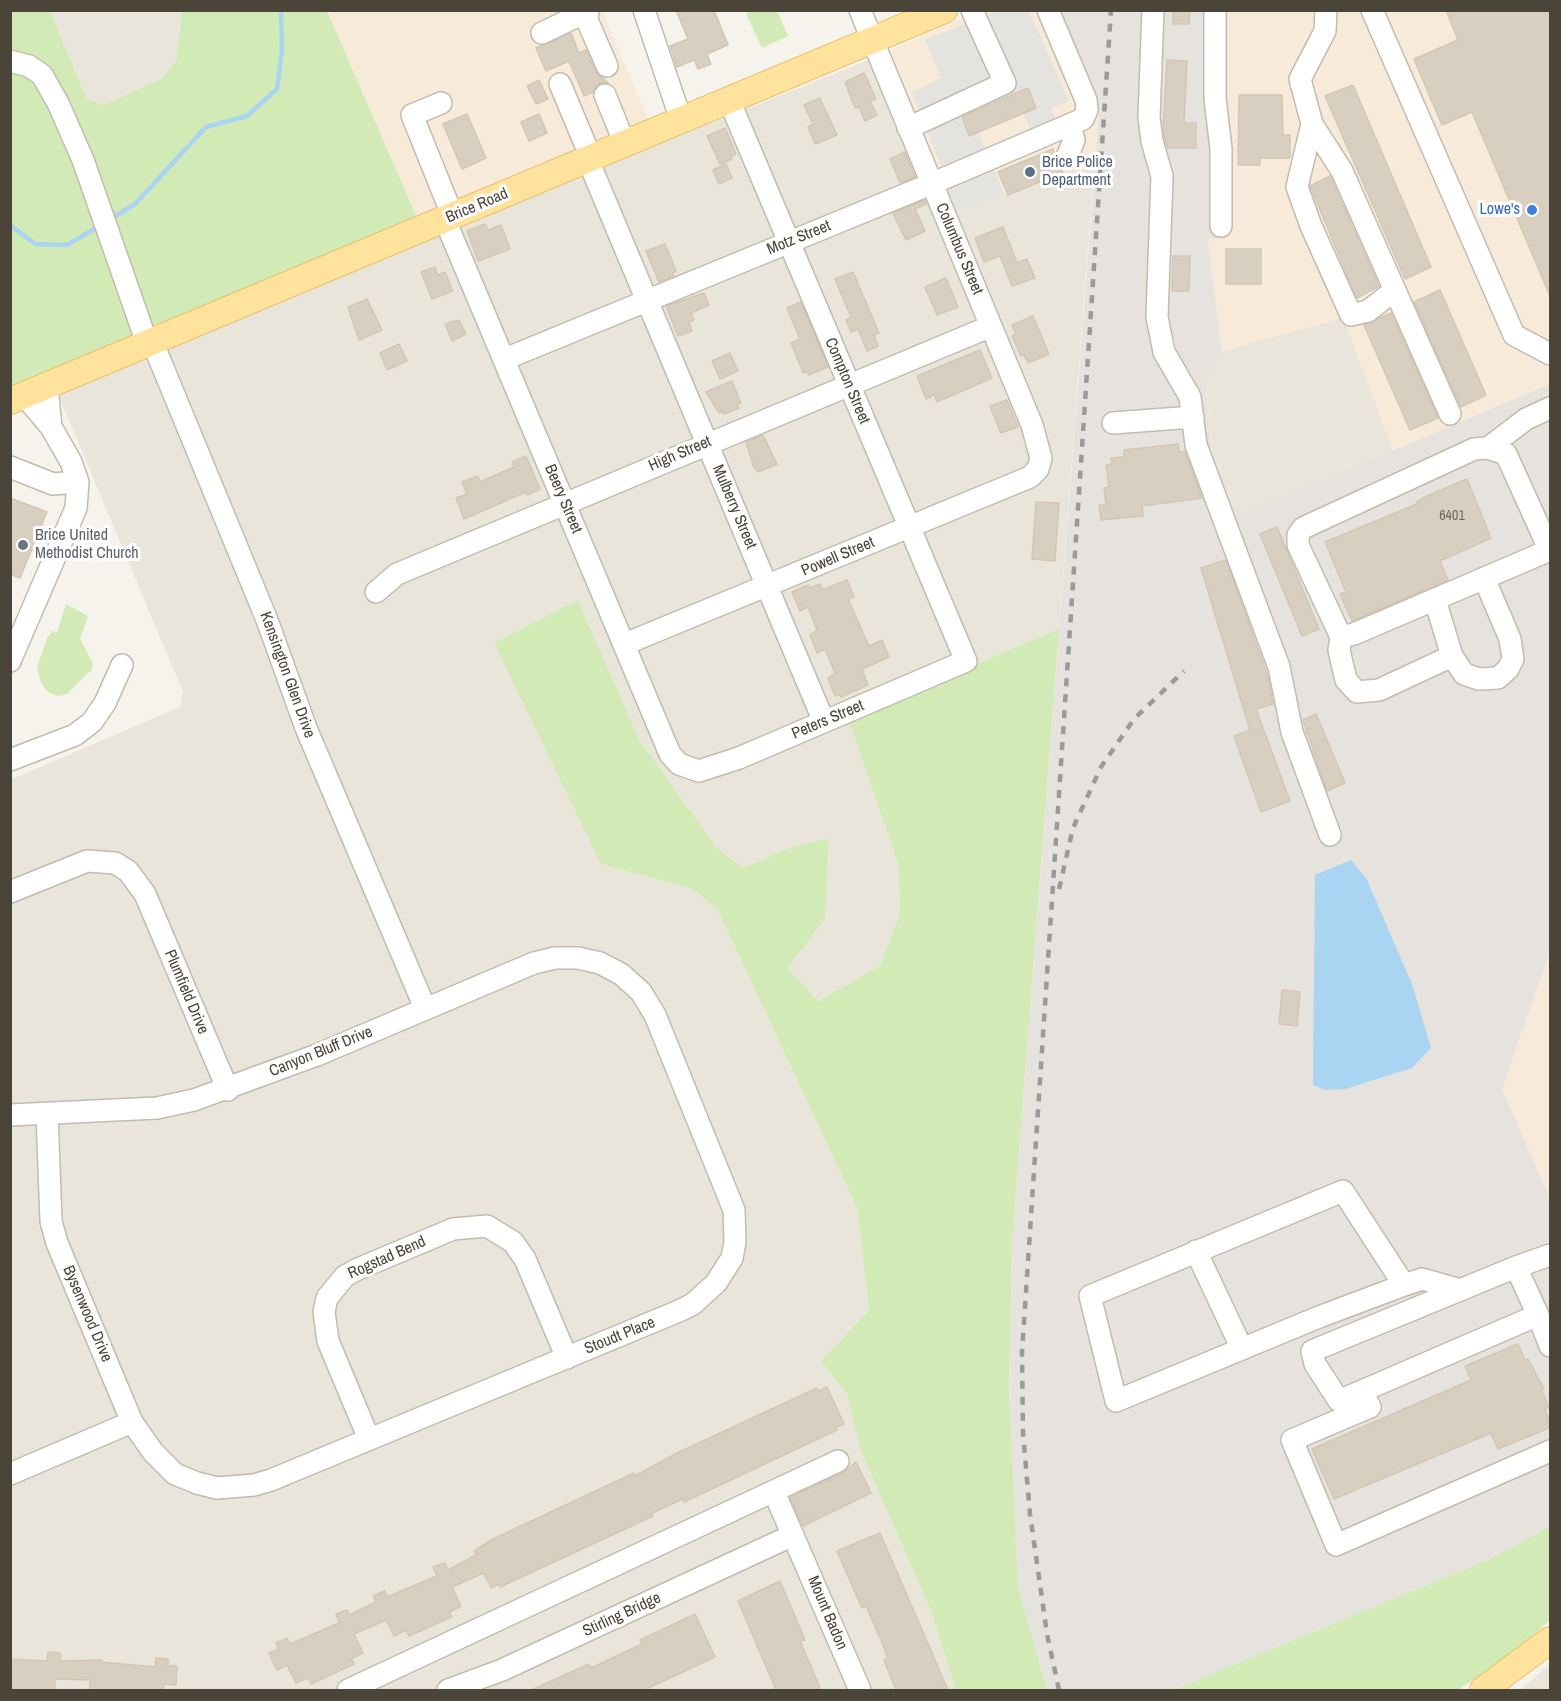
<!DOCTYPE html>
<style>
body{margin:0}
#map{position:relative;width:1561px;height:1701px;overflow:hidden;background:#f6f3ec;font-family:"Archivo Narrow",sans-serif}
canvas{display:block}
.frame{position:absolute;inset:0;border:12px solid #4b4439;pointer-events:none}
</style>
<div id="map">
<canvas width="1561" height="1701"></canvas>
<div class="frame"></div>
</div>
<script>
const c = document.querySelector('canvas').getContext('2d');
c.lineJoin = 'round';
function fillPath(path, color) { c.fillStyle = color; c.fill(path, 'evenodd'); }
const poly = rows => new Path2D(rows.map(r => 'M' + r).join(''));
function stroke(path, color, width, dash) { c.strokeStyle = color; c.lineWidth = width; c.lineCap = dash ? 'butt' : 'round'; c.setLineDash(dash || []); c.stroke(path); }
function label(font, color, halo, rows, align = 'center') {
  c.font = font + ' "Archivo Narrow",sans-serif'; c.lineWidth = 6; c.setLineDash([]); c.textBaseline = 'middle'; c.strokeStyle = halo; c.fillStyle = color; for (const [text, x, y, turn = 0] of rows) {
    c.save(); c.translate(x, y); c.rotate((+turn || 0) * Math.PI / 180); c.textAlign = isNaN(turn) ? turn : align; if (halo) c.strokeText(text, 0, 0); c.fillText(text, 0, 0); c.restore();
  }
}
const residential = poly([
 [50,11,182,11,176,61,161,79,103,105,87,99],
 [871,59,952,214,1004,193,1008,195,1063,172,1094,168,1059,629,848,718,898,864,900,913,880,966,818,1001,788,968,825,919,829,838,783,850,744,868,716,847,639,739,578,600,601,864,693,889,718,911,857,1208,869,1310,821,1361,847,1394,860,1449,931,1611,956,1690,11,1690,10,780,180,707,183,692,55,387],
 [1344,317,1393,450,1235,518,1212,459,1206,382,1222,351],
 [1550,1664,1550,1690,1520,1690]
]);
const commercial = poly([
 [327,11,602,11,650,123,418,220],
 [977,11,1056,11,1099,111,1094,168,1063,172,1008,195,1004,193,952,214,871,59],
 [1221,11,1550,11,1550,384,1393,450,1343,318,1222,351,1208,238,1224,239],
 [1550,951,1550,1199,1502,1089]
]);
const industrial = poly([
 [1056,11,1221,11,1224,239,1208,239,1222,351,1206,383,1212,459,1235,517,1550,384,1550,951,1502,1089,1550,1199,1550,1526,1490,1559,1173,1690,1047,1690,1018,1586,1009,1404,1012,1244,1099,112]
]);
const green = poly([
 [753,10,777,11,788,36,762,48,746,14],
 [11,11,50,11,87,99,103,105,161,79,176,61,182,11,327,11,418,220,11,387],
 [578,600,639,739,716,847,744,868,783,850,829,838,825,919,788,968,818,1001,880,966,900,913,898,864,848,718,1059,629,1012,1244,1009,1393,1018,1586,1047,1690,956,1690,931,1611,860,1449,847,1394,821,1361,869,1310,857,1208,718,911,693,889,601,864,494,643],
 [66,604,88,616,80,639,93,663,92,669,67,694,58,696,48,692,41,683,37,667,47,639,52,631,57,632],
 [1550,1526,1550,1620,1512,1654,1458,1690,1173,1690,1490,1559]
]);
const parking = poly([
 [996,11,1029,11,1069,101,1051,108,1055,121,1031,132,1023,113,1036,107,1028,88,962,116,969,135,978,132,985,149,941,166,912,92,941,78,925,40],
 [991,162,1004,193,952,214,939,183]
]);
const water = poly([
 [1351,860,1366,878,1412,984,1431,1048,1412,1068,1345,1089,1325,1090,1313,1085,1315,875]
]);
const stream = poly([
 [111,219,135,204,206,127,247,116,277,89,282,49,281,10],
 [10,225,35,244,67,245,101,225]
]);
const building = poly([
 [676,10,714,10,728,45,707,54,711,64,698,69,694,60,677,67,670,46,688,39,676,10],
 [1173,10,1190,10,1189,24,1173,24,1173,10],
 [1446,10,1551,10,1550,296,1472,112,1442,125,1414,59,1458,40,1446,10],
 [571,33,579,53,586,50,596,72,608,83,600,83,593,92,584,96,569,61,546,71,536,48,571,33],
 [1167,60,1187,61,1184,123,1196,123,1196,148,1167,148,1163,130,1167,60],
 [864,73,876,99,870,101,877,115,865,121,859,107,855,108,845,82,864,73],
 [539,80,548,99,536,104,527,86,539,80],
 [1353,85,1431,267,1405,279,1325,96,1353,85],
 [1028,88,1036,108,969,136,962,117,1028,88],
 [1239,95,1282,95,1283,135,1290,135,1290,158,1260,158,1260,165,1238,165,1239,95],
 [820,98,837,135,815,144,808,127,813,124,804,105,820,98],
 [467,114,486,158,462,169,443,124,467,114],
 [539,114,547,133,529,141,521,122,539,114],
 [725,128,736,154,731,156,732,159,720,164,707,136,725,128],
 [1053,149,1057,164,1063,172,1008,195,998,172,1053,149],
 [905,152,915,177,900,183,890,159,905,152],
 [726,164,732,178,719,184,713,170,726,164],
 [1330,176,1379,286,1357,298,1310,186,1330,176],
 [925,200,926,204,915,209,925,231,906,240,893,213,925,200],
 [485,224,488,230,501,225,510,249,478,261,467,231,485,224],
 [1003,227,1017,263,1027,259,1035,278,1012,286,1000,256,984,262,975,238,1003,227],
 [665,244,676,271,672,273,674,276,659,282,646,251,665,244],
 [1226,249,1261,249,1261,284,1226,284,1226,249],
 [1173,256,1190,256,1189,291,1172,291,1173,256],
 [435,267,438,275,445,272,453,291,432,299,421,272,435,267],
 [853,272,879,333,874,335,878,346,867,351,858,329,851,332,846,320,851,317,835,279,853,272],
 [946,278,958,307,937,315,925,287,946,278],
 [1440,290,1486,395,1461,407,1414,302,1440,290],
 [704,293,709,305,691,313,694,320,689,322,692,331,678,336,666,306,704,293],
 [367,299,382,330,359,340,348,307,367,299],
 [801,302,828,367,809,375,807,371,803,373,791,343,800,339,787,308,801,302],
 [1391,313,1438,418,1410,430,1364,325,1391,313],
 [1033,316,1049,354,1028,363,1024,355,1021,356,1012,336,1016,334,1012,325,1033,316],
 [459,320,466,334,452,341,445,324,459,320],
 [399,344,407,361,387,370,380,353,399,344],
 [980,350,992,378,937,402,934,395,926,399,917,376,980,350],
 [730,353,738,371,720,379,712,361,730,353],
 [732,381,741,403,737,404,739,408,724,414,723,411,719,413,706,392,732,381],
 [1007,400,1018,427,1001,433,990,406,1007,400],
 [763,435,777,464,758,472,754,468,746,442,763,435],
 [1178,444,1179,452,1185,452,1202,498,1142,506,1143,516,1101,520,1099,505,1106,505,1104,488,1109,488,1106,465,1112,464,1111,458,1124,457,1124,450,1178,444],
 [526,456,540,489,527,495,526,492,464,519,456,498,467,494,462,482,478,476,480,482,514,467,512,462,526,456],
 [1467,479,1491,538,1440,561,1448,580,1352,621,1340,594,1346,592,1325,542,1417,504,1416,502,1427,496,1467,479],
 [10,498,47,512,20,578,10,574,10,498],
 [1036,502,1059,503,1055,561,1032,559,1036,502],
 [1277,527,1319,629,1302,636,1260,534,1277,527],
 [1226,560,1268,677,1273,704,1256,709,1290,801,1261,812,1234,736,1250,730,1201,568,1226,560],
 [847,580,854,597,848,599,869,646,882,640,889,657,862,669,868,685,841,697,840,694,835,696,828,678,835,673,825,649,817,653,810,635,817,630,808,607,800,611,792,592,808,585,810,588,820,584,822,590,847,580],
 [1316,714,1345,783,1327,791,1303,720,1316,714],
 [1282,990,1300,992,1297,1026,1279,1024,1282,990],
 [1518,1344,1525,1360,1528,1359,1544,1389,1542,1391,1549,1407,1545,1409,1551,1427,1498,1449,1491,1433,1334,1499,1312,1449,1471,1380,1465,1366,1518,1344],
 [827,1387,844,1424,836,1427,837,1430,684,1502,683,1499,652,1513,653,1516,500,1587,499,1584,491,1588,484,1573,452,1587,461,1606,449,1612,452,1617,409,1636,406,1630,394,1636,386,1620,354,1634,363,1653,351,1659,354,1664,311,1684,308,1678,296,1683,287,1665,277,1670,269,1653,279,1649,276,1643,287,1638,290,1644,339,1623,336,1614,347,1610,349,1615,376,1602,373,1596,385,1591,387,1597,437,1576,433,1567,445,1563,448,1570,476,1555,474,1551,493,1539,634,1473,635,1476,677,1453,817,1388,819,1391,827,1387],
 [856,1462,871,1493,803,1526,790,1497,843,1473,856,1462],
 [880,1533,948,1690,896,1690,884,1660,888,1658,881,1640,866,1606,862,1608,837,1551,880,1533],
 [780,1581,805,1640,800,1641,821,1690,776,1690,738,1601,780,1581],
 [695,1614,715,1657,644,1690,531,1690,589,1664,591,1668,642,1644,640,1640,695,1614],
 [48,1652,60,1653,60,1661,102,1660,102,1662,155,1667,156,1658,168,1659,168,1666,177,1666,176,1685,164,1684,163,1690,90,1690,90,1680,55,1679,55,1690,10,1690,10,1659,47,1661,48,1652]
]);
const minor = poly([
 [588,10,587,20,607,66],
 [644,10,681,120],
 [1153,10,1149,117,1152,141,1162,176,1157,317,1164,352,1190,397,1196,445,1279,667,1292,732,1330,835],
 [1215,10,1215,98,1221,149,1221,226],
 [1326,10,1325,31,1300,79,1312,124,1342,171,1450,414],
 [1372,10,1514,335,1550,354],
 [542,33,588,11],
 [10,61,29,66,42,75,58,103,83,160,147,343],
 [560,84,591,158],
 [605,95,625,144],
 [441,103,412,115,453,217],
 [1312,124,1297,187,1311,226,1351,315,1368,311,1395,290],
 [908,128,1005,83,972,10],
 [1067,157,1074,140,1070,126],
 [588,160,824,722],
 [445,220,670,754,679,764,699,771,739,758,966,661,729,100],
 [152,341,267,620,306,728,425,1008],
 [505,359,931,184,1083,119,1087,110,1086,100,1048,10],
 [24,395,51,427,47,386],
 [1113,423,1193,417],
 [1488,448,1526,419,1550,408],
 [10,467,53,484,78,482],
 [1550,550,1354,634,1341,637,1298,545,1298,535,1303,528,1474,449,1488,448,1506,454,1550,551],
 [376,592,397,574,989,327],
 [1341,637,1339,650,1346,680,1357,692,1379,690,1452,656,1435,600],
 [625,644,1030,477,1038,469,1041,458,1032,425,860,10],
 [1452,656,1464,674,1479,679,1498,678,1508,669,1513,659,1510,639,1484,578],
 [10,661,76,508,78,482,71,462,51,427],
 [10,760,75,735,92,722,105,703,122,665],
 [10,892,87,861,115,863,128,871,145,894,228,1090],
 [10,1115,157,1108,194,1100,317,1055,534,963,555,958,578,958,600,963,621,974,641,992,655,1015,734,1210,735,1242,732,1258,716,1283,693,1304,679,1311,271,1480,254,1485,217,1488,197,1483,175,1474,153,1452,132,1422,57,1243,51,1221,47,1114],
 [1196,1251,1242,1349],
 [1516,1267,1538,1315,1339,1401,1315,1364,1312,1351,1516,1267,1550,1255],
 [1404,1285,1343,1191,1090,1296,1116,1401,1319,1317,1404,1285,1422,1279,1461,1290],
 [1538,1315,1550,1346],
 [1362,1391,1370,1407,1292,1440,1336,1545,1550,1451],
 [369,1439,328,1341,324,1312,327,1298,345,1276,358,1269,453,1229,487,1226,513,1242,525,1259,567,1358],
 [10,1474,132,1422],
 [774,1492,860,1690],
 [348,1690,838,1461],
 [448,1690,502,1670,793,1535]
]);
const major = poly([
 [10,401,944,10],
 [1483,1690,1550,1640]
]);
const rail = poly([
 [1059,889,1073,828,1101,767,1134,719,1184,671],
 [1059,1690,1047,1634,1030,1514,1023,1433,1022,1352,1111,10]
]);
const markers = [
 [1030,172,6,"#5c6f8a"],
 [1532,210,6,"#3f7fe0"],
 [23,545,6,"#6b7280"]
];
const numberNames = [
 ["6401",1452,516]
];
const serviceNames = [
 ["Brice Police",1042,163],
 ["Department",1042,181]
];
const streetNames = [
 ["Brice Road",477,206,-23],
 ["Motz Street",799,238,-22],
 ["Columbus Street",959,249,67],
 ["Compton Street",847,381,67],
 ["High Street",680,454,-23],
 ["Beery Street",563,499,67],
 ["Mulberry Street",734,507,67],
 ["Powell Street",838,557,-23],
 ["Kensington Glen Drive",287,675,70],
 ["Peters Street",828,720,-23],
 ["Plumfield Drive",186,992,67],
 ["Canyon Bluff Drive",321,1052,-22],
 ["Rogstad Bend",387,1258,-24],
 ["Bysenwood Drive",87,1314,67],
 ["Stoudt Place",620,1336,-22],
 ["Mount Badon",827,1613,67],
 ["Stirling Bridge",622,1615,-25]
];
const shopNames = [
 ["Lowe's",1520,210]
];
const worshipNames = [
 ["Brice United",35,536],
 ["Methodist Church",35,554]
];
fillPath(residential, '#eae5da');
fillPath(commercial, '#f7ead8');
fillPath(industrial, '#e6e2dd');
fillPath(green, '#d2eab5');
fillPath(parking, '#e5e3e0');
fillPath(water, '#a9d4f2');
stroke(stream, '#a9d4f2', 4.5);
fillPath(building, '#d8cfc1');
stroke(building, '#d3c7b4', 1.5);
stroke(minor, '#c2bbae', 24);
stroke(major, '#e6c16a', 28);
stroke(minor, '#fff', 21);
stroke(major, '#ffe39c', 26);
stroke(rail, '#9a9a9a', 4.5, [8, 8]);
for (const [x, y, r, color] of markers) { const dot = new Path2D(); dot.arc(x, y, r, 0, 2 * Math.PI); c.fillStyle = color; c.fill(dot); stroke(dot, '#fff', 2); }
label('14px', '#6e675b', null, numberNames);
label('16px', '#4e5e75', '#fff', serviceNames, 'left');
label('16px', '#4b4439', '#fff', streetNames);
label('16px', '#366cbe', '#fff', shopNames, 'right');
label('16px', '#5b616d', '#fff', worshipNames, 'left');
</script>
